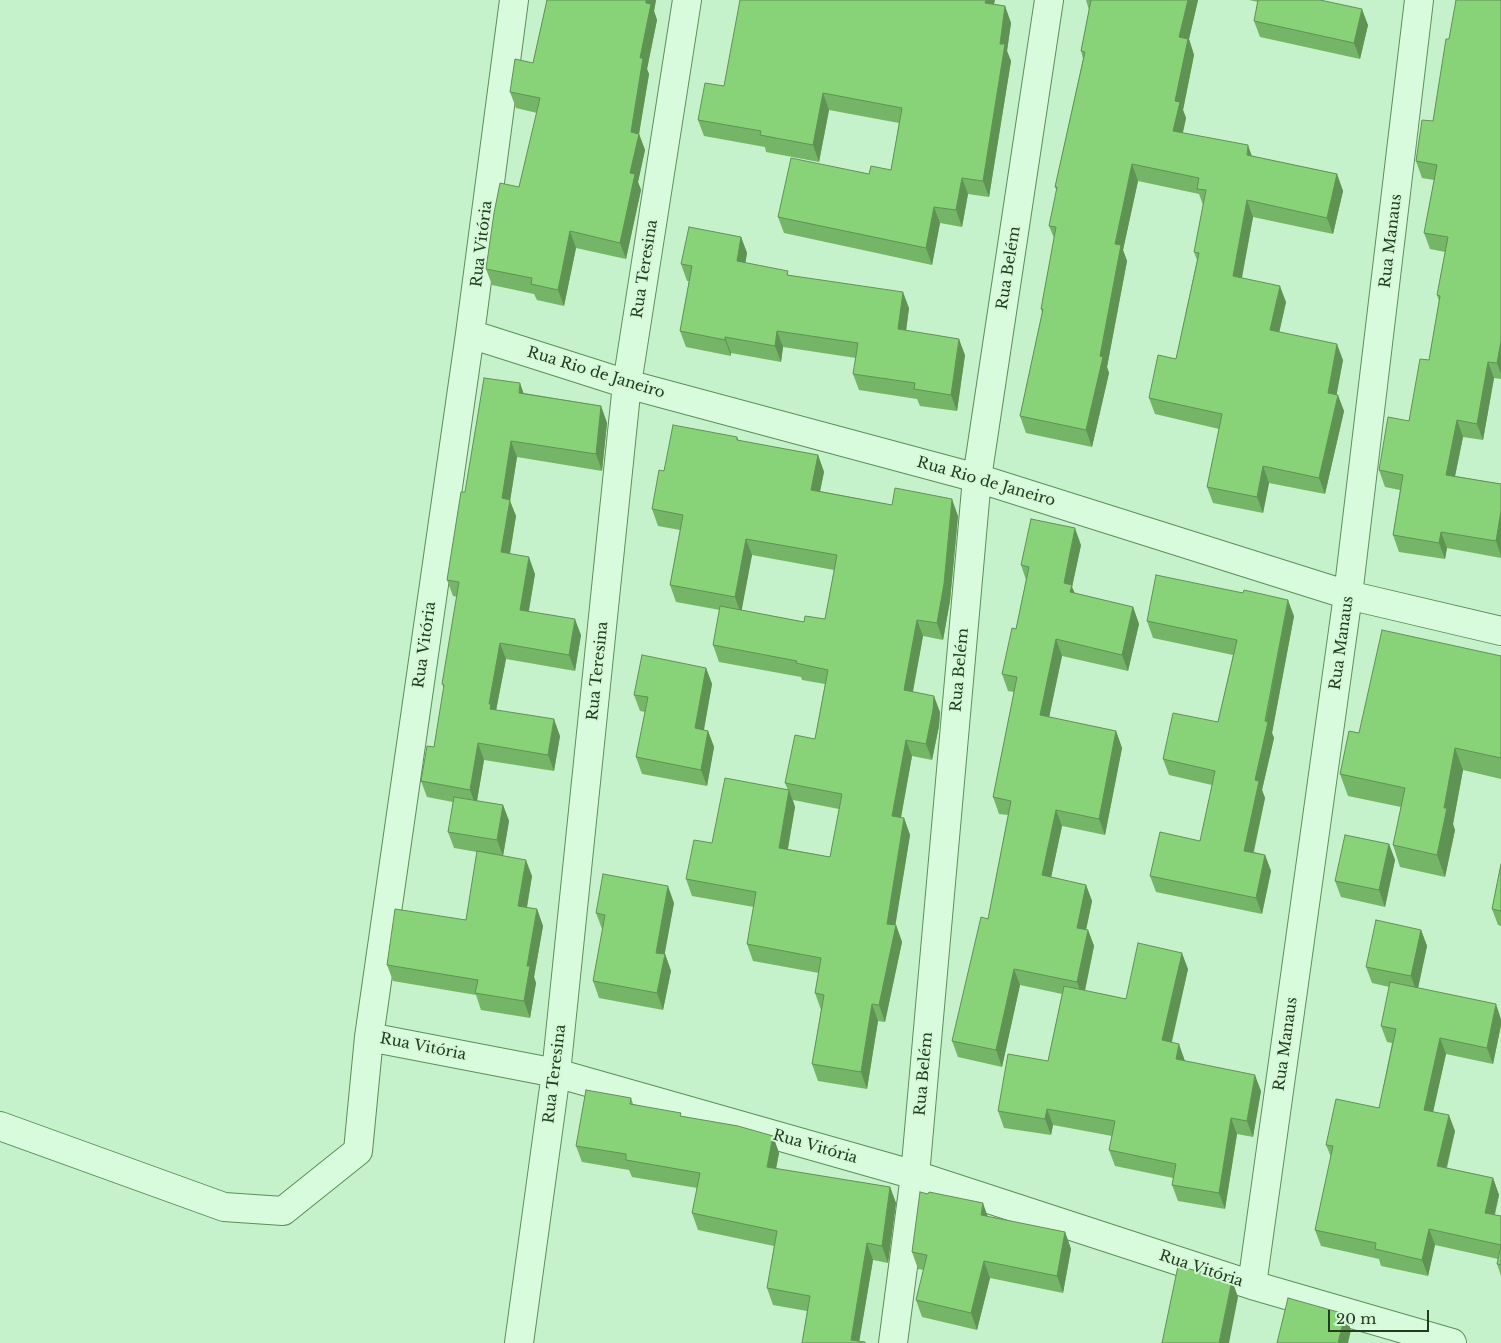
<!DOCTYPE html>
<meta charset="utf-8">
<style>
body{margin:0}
#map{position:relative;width:1501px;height:1343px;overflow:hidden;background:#c5f2ca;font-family:"Libre Baskerville",serif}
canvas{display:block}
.scale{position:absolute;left:1328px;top:1310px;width:101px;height:22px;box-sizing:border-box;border:2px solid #213d1e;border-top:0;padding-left:6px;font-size:15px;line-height:18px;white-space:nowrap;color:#213d1e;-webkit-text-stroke:4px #d5f8d9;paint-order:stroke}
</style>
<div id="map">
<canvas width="1501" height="1343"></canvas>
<div class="scale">20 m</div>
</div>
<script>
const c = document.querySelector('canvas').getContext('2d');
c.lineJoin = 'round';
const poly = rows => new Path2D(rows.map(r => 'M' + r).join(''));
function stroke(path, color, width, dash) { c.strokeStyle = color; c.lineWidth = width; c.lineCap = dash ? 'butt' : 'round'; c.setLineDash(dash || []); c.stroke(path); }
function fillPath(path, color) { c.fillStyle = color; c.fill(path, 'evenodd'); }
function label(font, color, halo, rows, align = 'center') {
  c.font = font + ' "Libre Baskerville",serif'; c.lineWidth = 4; c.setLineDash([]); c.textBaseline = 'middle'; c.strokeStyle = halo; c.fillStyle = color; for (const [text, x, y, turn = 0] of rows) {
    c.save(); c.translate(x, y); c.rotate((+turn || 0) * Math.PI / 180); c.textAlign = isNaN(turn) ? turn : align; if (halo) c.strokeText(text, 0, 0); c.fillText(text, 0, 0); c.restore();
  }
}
const minor = poly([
 [470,334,627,384,977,478,1348,595,1501,631],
 [369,1037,556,1073,915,1175,1252,1285,1452,1343],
 [0,1126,224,1207,283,1211,358,1151,369,1037,470,334,514,0],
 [1252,1285,1348,595,1419,0],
 [519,1343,556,1073,627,384,687,0],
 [893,1343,915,1175,977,478,1049,0]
]);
const wall = poly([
 [547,0,656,0,654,11,657,20,647,69,649,74,639,134,645,150,638,182,641,190,626,259,576,248,564,306,537,300,534,294,492,285,486,269,519,187,537,113,516,108,510,92,533,63],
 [1086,0,1198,0,1189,39,1194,55,1183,110,1186,118,1183,133,1252,156,1337,174,1343,191,1333,234,1253,217,1242,278,1286,302,1279,332,1343,360,1336,394,1344,411,1325,494,1269,483,1263,513,1213,503,1207,487,1219,429,1155,414,1149,398,1176,359,1197,260,1194,252,1203,205,1199,194,1138,181,1123,250,1127,261,1107,367,1109,373,1092,447,1026,433,1020,416,1042,313,1041,309,1054,238,1049,226,1057,191,1055,187,1083,59,1081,51,1089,10],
 [1249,0,1320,0,1368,25,1360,59,1260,37,1254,21,1258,2],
 [1501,0,1501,379,1494,378,1483,440,1463,437,1455,476,1501,484,1501,558,1447,548,1445,559,1399,552,1393,535,1400,490,1385,487,1379,470,1409,421,1429,360,1439,301,1437,295,1445,252,1430,249,1424,233,1434,180,1422,178,1416,161,1433,121,1449,39],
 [994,4,1005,6,1011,23,1007,51,1011,61,989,197,968,194,962,227,940,223,932,265,784,233,778,217,869,174,891,170,899,123,829,110,819,162,766,152,765,147,704,136,698,120,724,86],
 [741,237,747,253,745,263,909,308,906,331,965,355,957,411,920,406,917,399,859,390,853,374,856,358,783,347,781,362,731,353,731,356,686,347,680,331,689,281,687,281,681,264],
 [524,393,601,406,607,423,602,471,517,457,510,501,516,516,510,554,535,574,529,611,581,635,575,671,506,659,496,710,560,736,554,771,484,760,477,801,503,805,509,821,503,856,532,876,527,908,537,909,543,926,534,977,536,983,530,1018,481,1010,476,995,393,981,387,965,466,920,477,852,454,848,448,832,453,802,427,797,421,781,434,747,444,689,442,684,457,597,453,596,447,580,465,492],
 [737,437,739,441,818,455,824,472,820,491,892,505,958,516,950,601,943,640,923,636,913,692,940,712,939,726,932,760,912,756,901,818,904,818,910,835,895,925,896,925,902,942,885,1022,878,1021,867,1089,818,1081,812,1064,821,1010,815,993,819,973,753,961,747,944,754,907,692,896,686,879,712,843,788,790,785,783,815,739,825,684,802,680,801,677,719,662,713,645,720,610,676,602,670,585,680,530,658,526,652,509,664,471],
 [752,555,834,570,825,619,804,622,741,610],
 [793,800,839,809,830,857,788,849,795,807],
 [1081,545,1072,587,1075,593,1133,607,1139,624,1128,671,1062,656,1049,717,1116,731,1122,748,1105,835,1062,826,1051,877,1086,885,1092,901,1086,930,1088,930,1094,946,1085,991,1126,999,1188,969,1172,1042,1185,1061,1261,1091,1253,1137,1237,1134,1225,1209,1178,1201,1172,1185,1173,1178,1115,1166,1109,1150,1112,1136,1053,1125,1051,1135,1004,1128,998,1111,1048,1061,1062,994,1020,985,1002,1067,958,1057,952,1041,988,919,1008,815,999,814,993,797,1014,692,1008,691,1002,674,1016,629,1026,580,1021,565],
 [1294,616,1272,733,1274,738,1262,790,1265,798,1254,852,1265,855,1271,871,1262,914,1156,892,1150,876,1200,841,1212,785,1169,775,1163,759,1218,722,1233,655,1153,638,1147,621],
 [1501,656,1501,779,1463,770,1453,824,1455,830,1445,877,1400,867,1393,845,1401,807,1348,796,1340,774,1359,733],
 [706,668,712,684,704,730,708,731,714,747,707,786,642,774,636,757,645,712,640,711,634,695],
 [1389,844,1395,860,1385,907,1341,897,1335,881],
 [1501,864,1501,926,1498,925,1492,909],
 [674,903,664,954,665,954,671,971,663,1010,599,998,593,981,603,929,602,929,596,913],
 [1421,930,1427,946,1418,988,1501,1019,1501,1025,1493,1064,1446,1054,1433,1111,1455,1131,1447,1168,1493,1178,1499,1195,1495,1215,1501,1216,1501,1265,1498,1259,1435,1245,1428,1276,1381,1266,1379,1259,1321,1246,1315,1230,1331,1157,1326,1145,1379,1108,1392,1043,1387,1042,1381,1026,1389,987,1372,983,1366,967],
 [631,1098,633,1104,682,1116,773,1136,779,1153,776,1169,890,1187,896,1203,888,1263,873,1260,859,1341,802,1343,807,1311,773,1305,767,1288,774,1246,698,1230,692,1213,697,1188,632,1177,629,1170,582,1162,576,1146],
 [988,1217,1065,1232,1071,1249,1063,1293,990,1278,977,1330,922,1317,916,1300,924,1270,918,1269,912,1252],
 [1497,1264,1501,1265,1501,1276]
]);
const shadedWall = poly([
 [646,0,656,0,654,11,657,20,647,69,649,74,639,134,645,150,638,182,641,190,626,259,620,243,631,132],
 [986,0,995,0,991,19,985,3],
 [1188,0,1198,0,1189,39,1194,55,1183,110,1186,118,1179,148,1173,131,1179,37],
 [1005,6,1011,23,1007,51,1011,61,989,197,983,181,1000,44],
 [1362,9,1368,25,1360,59,1354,43],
 [823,93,829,110,819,162,813,145],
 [1248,145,1254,162,1247,155],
 [1132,164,1138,181,1123,250,1127,261,1107,367,1109,373,1092,447,1086,430,1100,356,1115,244],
 [1337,174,1343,191,1333,234,1327,218],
 [962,178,968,194,962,227,956,210],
 [1247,200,1253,217,1239,292,1233,276],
 [934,207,940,223,932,265,926,248],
 [570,231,576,248,564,306,558,290],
 [741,237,747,253,743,278,737,261],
 [1280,286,1286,302,1276,347,1270,330],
 [903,292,909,308,904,346,898,329],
 [777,331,783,347,781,362,775,346],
 [725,337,731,353,731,356,725,340],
 [959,339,965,355,957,411,951,395],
 [1501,341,1501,374,1497,363],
 [1337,344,1343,360,1334,409,1328,393],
 [1488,362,1494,378,1483,440,1477,424],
 [520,383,526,400,519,393],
 [1338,395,1344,411,1325,494,1319,478],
 [601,406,607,423,602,471,596,454],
 [1457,420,1463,437,1452,491,1446,475],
 [511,441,517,457,510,501,516,516,507,569,501,552,502,498],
 [818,455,824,472,817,506,811,490],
 [1263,466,1269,483,1263,513,1257,497],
 [952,499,958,516,950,601,943,640,937,623],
 [1501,511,1501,556,1496,541],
 [1075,528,1081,545,1072,587,1078,602,1064,583],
 [1441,532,1447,548,1445,559,1439,543],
 [746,539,752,555,741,614,735,597],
 [529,557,535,574,526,626,520,610],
 [1288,600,1294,616,1272,733,1274,738,1262,790,1265,798,1250,867,1244,851,1255,780],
 [1133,607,1139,624,1128,671,1122,655],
 [575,619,581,635,575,671,569,655],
 [917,620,923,636,910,706,904,690],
 [1056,639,1062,656,1046,732,1040,715],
 [500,643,506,659,495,716,496,725,489,704],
 [706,668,712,684,701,745,695,728],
 [934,696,940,712,939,726,932,760,926,744],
 [554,719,560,736,554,771,548,755],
 [708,731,714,747,707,786,701,770],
 [1116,731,1122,748,1105,835,1099,819],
 [906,740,912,756,898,833,892,816],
 [478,743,484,760,476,806,470,790],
 [1455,748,1463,770,1453,824,1455,830,1445,877,1437,855,1444,808],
 [789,790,795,807,785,864,779,848],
 [503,805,509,821,503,856,497,840],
 [1056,810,1062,826,1048,892,1042,875],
 [904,818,910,835,893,940,887,924],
 [1389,844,1395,860,1385,907,1379,890],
 [1265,855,1271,871,1262,914,1256,898],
 [526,860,532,876,524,923,518,906],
 [1086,885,1092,901,1083,944,1077,928],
 [668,886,674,903,662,969,656,953],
 [537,909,543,926,534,977,536,983,530,1018,524,1001,527,966],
 [896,925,902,942,885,1022,879,1005],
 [1088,930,1094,946,1083,999,1077,982],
 [1421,930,1427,946,1417,993,1411,976],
 [1182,953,1188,969,1168,1057,1162,1040],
 [665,954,671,971,663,1010,657,993],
 [1014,969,1020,985,1002,1067,996,1050],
 [872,1004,878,1021,867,1089,861,1072],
 [1496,1004,1501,1019,1501,1025,1493,1064,1487,1048],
 [1440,1038,1446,1054,1430,1126,1424,1110],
 [1179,1044,1185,1061,1176,1059],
 [1255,1075,1261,1091,1253,1137,1247,1121],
 [1047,1109,1053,1125,1051,1135,1045,1119],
 [1449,1115,1455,1131,1443,1182,1437,1166],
 [1231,1118,1237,1134,1225,1209,1219,1193],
 [773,1136,779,1153,773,1184,767,1167],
 [1493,1178,1499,1195,1491,1229,1485,1213],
 [890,1187,896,1203,888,1263,882,1246],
 [983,1203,989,1220,981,1215],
 [1429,1229,1435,1245,1428,1276,1422,1260],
 [1065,1232,1071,1249,1063,1293,1057,1276],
 [867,1243,873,1260,859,1343,851,1340],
 [984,1261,990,1278,977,1330,971,1313],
 [1232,1280,1238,1297,1229,1343,1219,1343],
 [1345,1314,1351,1330,1348,1343,1338,1343]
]);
const building = poly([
 [547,0,646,0,646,3,651,4,640,58,643,58,631,132,639,134,630,173,635,174,620,243,570,231,558,290,531,284,532,278,486,269,494,213,500,183,519,187,540,98,510,92,515,59,533,63,547,0],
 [740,0,986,0,985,3,1005,6,1000,44,1005,44,983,181,962,178,956,210,934,207,926,248,778,217,791,158,869,174,871,166,891,170,902,108,823,93,813,145,760,135,761,131,698,120,705,83,724,86,740,0],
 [1091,0,1188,0,1179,37,1188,39,1175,101,1180,102,1173,131,1248,145,1247,155,1337,174,1327,218,1247,200,1233,276,1280,286,1270,330,1337,344,1328,393,1338,395,1319,478,1263,466,1257,497,1207,487,1222,414,1149,398,1158,355,1176,359,1199,253,1194,252,1206,190,1197,189,1199,178,1132,164,1115,244,1121,245,1100,356,1103,357,1086,430,1020,416,1043,309,1041,309,1056,227,1049,226,1057,187,1055,187,1085,52,1081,51,1091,0],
 [1258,0,1320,0,1362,9,1354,43,1254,21,1258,0],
 [1456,0,1501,0,1501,341,1497,363,1488,362,1477,424,1457,420,1446,475,1501,484,1501,511,1496,541,1441,532,1439,543,1393,535,1403,475,1379,470,1388,417,1409,421,1420,359,1429,360,1440,296,1437,295,1448,237,1424,233,1437,165,1416,161,1422,120,1433,121,1446,39,1449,39,1456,0],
 [689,227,741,237,737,261,788,271,787,275,903,292,898,329,959,339,951,395,914,389,915,383,853,374,858,343,777,331,775,346,725,337,725,340,680,331,692,266,681,264,689,227],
 [484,378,520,383,519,393,601,406,596,454,511,441,502,498,510,500,501,552,529,557,520,610,575,619,569,655,500,643,489,704,491,704,490,709,554,719,548,755,478,743,470,790,421,781,427,746,434,747,444,685,442,684,459,582,447,580,461,492,465,492,484,378],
 [673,425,737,437,737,440,818,455,811,490,892,505,895,488,952,499,944,584,937,623,917,620,904,690,934,696,933,710,926,744,906,740,892,816,904,818,887,924,896,925,879,1005,872,1004,861,1072,812,1064,824,995,815,993,821,958,747,944,756,892,686,879,694,840,712,843,725,778,789,790,779,848,830,857,842,794,785,783,795,735,815,739,828,670,796,663,797,661,713,645,720,606,804,622,805,616,825,619,837,555,746,539,735,597,670,585,683,515,652,509,659,470,664,471,673,425],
 [1031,519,1075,528,1064,583,1072,585,1070,592,1133,607,1122,655,1056,639,1040,715,1116,731,1099,819,1056,810,1042,875,1086,885,1077,928,1088,930,1077,982,1014,969,996,1050,952,1041,981,917,988,919,1011,801,993,797,1017,677,1002,674,1012,628,1016,629,1029,567,1021,565,1031,519],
 [1156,575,1243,593,1244,590,1288,600,1265,721,1268,722,1255,780,1259,781,1244,851,1265,855,1256,898,1150,876,1160,832,1200,841,1215,771,1163,759,1173,713,1218,722,1237,640,1147,621,1156,575],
 [1382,630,1501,656,1501,758,1455,748,1444,808,1447,808,1437,855,1393,845,1405,788,1340,774,1349,731,1359,733,1382,630],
 [642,655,706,668,695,728,708,731,701,770,636,757,648,697,634,695,642,655],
 [454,797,503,805,497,840,448,832,454,797],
 [1345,835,1389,844,1379,890,1335,881,1345,835],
 [477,851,526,860,518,906,537,909,527,966,530,966,524,1001,475,993,478,980,387,965,395,909,466,920,477,851],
 [1501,864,1501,911,1492,909,1501,864],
 [603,874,668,886,656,953,665,954,657,993,593,981,605,915,596,913,603,874],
 [1376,920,1421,930,1411,976,1366,967,1376,920],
 [1138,943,1182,953,1162,1040,1179,1044,1176,1059,1255,1075,1247,1121,1231,1118,1219,1193,1172,1185,1176,1164,1109,1150,1115,1121,1047,1109,1045,1119,998,1111,1008,1054,1048,1061,1064,986,1126,999,1138,943],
 [1390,982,1496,1004,1487,1048,1440,1038,1424,1110,1449,1115,1437,1166,1493,1178,1485,1213,1501,1216,1501,1265,1497,1264,1501,1245,1429,1229,1422,1260,1375,1249,1376,1243,1315,1230,1333,1146,1326,1145,1336,1099,1379,1108,1396,1029,1381,1026,1390,982],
 [586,1090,631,1098,630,1104,681,1113,680,1116,738,1126,773,1136,767,1167,890,1187,882,1246,867,1243,851,1340,865,1342,865,1343,802,1343,810,1296,767,1288,777,1231,692,1213,700,1173,626,1160,626,1154,576,1146,586,1090],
 [920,1192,928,1194,929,1192,983,1203,981,1215,1065,1232,1057,1276,984,1261,971,1313,916,1300,927,1255,912,1252,920,1192],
 [1178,1266,1232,1280,1219,1343,1162,1343,1178,1266],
 [1288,1298,1345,1314,1338,1343,1277,1343,1288,1298]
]);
const streetNames = [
 ["Rua Manaus",1391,241,-83],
 ["Rua Vitória",482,244,-83],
 ["Rua Belém",1009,268,-81],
 ["Rua Teresina",645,269,-81],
 ["Rua Rio de Janeiro",596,373,17],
 ["Rua Rio de Janeiro",986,482,16],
 ["Rua Manaus",1342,643,-82],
 ["Rua Vitória",425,645,-82],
 ["Rua Belém",960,670,-85],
 ["Rua Teresina",598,671,-84],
 ["Rua Manaus",1286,1044,-82],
 ["Rua Vitória",423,1047,11],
 ["Rua Teresina",555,1074,-83],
 ["Rua Belém",924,1074,-85],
 ["Rua Vitória",815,1147,16],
 ["Rua Vitória",1201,1269,18]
];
stroke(minor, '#5c8e59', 30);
stroke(minor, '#d9fbdd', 28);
fillPath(wall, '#75b567');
fillPath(shadedWall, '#5f9354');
fillPath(building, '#88d278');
stroke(building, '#5f9354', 1);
label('15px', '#213d1e', '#d5f8d9', streetNames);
</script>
